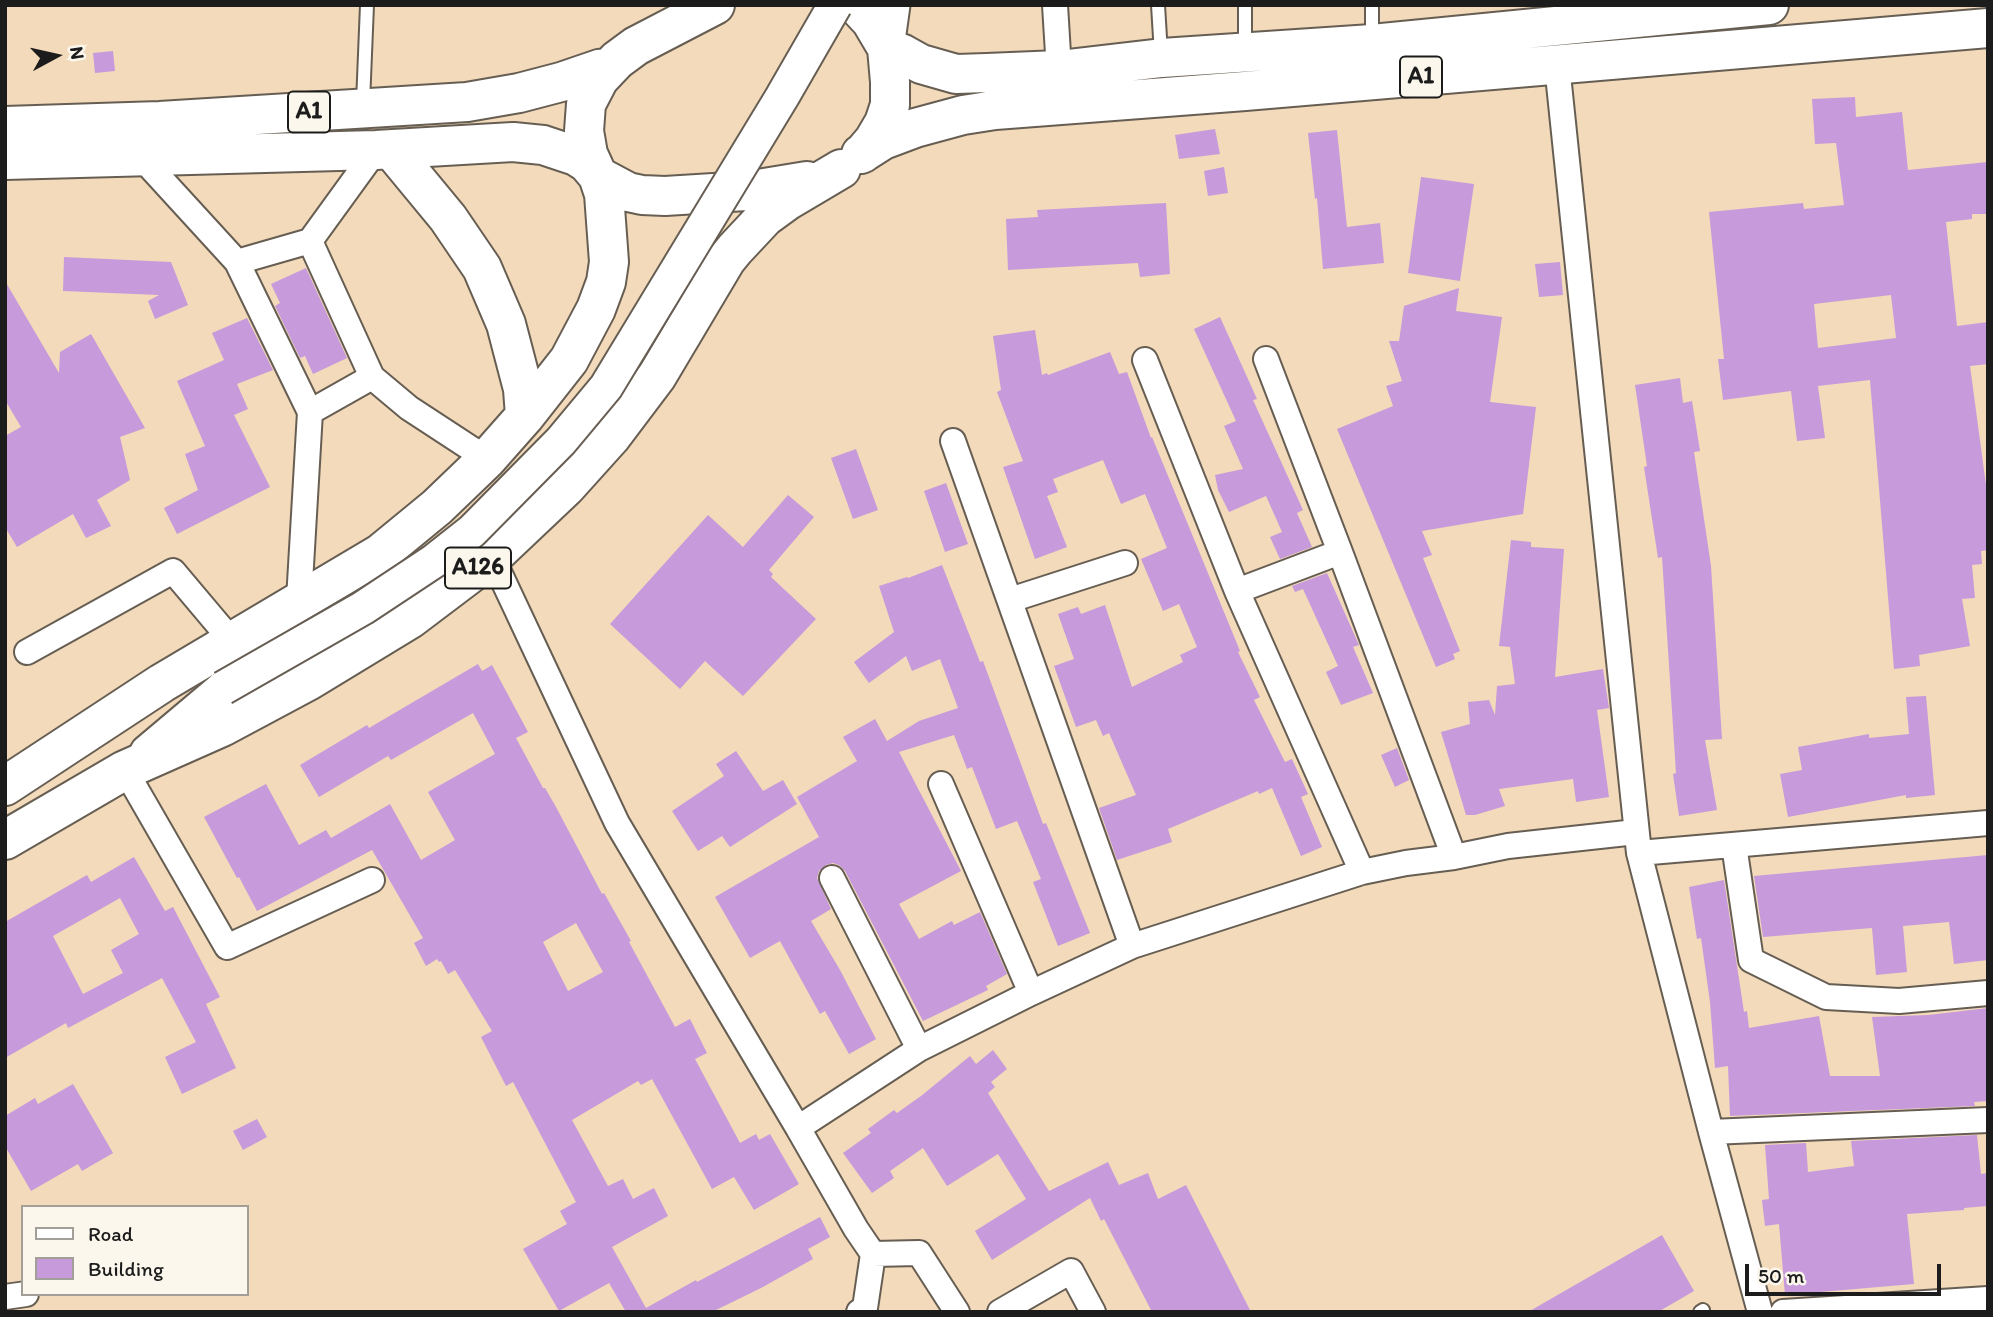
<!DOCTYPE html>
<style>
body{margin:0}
#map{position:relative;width:1993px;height:1317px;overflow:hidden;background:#f2daba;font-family:Itim,sans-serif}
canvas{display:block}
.frame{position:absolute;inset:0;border:7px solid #1c1c1c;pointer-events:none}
.legend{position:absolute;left:21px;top:1205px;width:228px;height:91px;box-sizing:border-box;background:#fbf7ec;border:2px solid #a29f99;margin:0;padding:9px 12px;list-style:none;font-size:21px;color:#1c1c1c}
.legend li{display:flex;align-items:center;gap:14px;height:35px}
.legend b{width:35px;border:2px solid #a29f99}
.north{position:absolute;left:21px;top:21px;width:70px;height:70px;-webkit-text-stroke:5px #fbf7ec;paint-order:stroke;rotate:82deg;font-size:19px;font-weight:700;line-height:28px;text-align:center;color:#1c1c1c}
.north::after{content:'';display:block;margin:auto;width:24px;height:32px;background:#1c1c1c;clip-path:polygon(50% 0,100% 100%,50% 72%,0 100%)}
.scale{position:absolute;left:1745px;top:1264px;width:196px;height:32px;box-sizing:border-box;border:4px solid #1c1c1c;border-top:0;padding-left:9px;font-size:21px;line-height:24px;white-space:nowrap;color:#1c1c1c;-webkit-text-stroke:5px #fbf7ec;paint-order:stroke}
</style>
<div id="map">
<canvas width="1993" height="1317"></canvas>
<div class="frame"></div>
<ul class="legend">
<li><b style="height:9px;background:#fff"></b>Road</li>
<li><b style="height:19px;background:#c79adb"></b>Building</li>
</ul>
<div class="north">N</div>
<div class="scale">50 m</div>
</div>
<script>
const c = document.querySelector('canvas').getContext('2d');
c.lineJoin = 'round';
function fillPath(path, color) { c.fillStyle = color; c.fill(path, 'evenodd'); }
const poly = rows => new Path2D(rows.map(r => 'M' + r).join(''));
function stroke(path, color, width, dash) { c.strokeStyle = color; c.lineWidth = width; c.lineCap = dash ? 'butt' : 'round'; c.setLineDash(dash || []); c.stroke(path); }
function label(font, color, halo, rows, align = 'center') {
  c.font = font + ' Itim,sans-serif'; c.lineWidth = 6; c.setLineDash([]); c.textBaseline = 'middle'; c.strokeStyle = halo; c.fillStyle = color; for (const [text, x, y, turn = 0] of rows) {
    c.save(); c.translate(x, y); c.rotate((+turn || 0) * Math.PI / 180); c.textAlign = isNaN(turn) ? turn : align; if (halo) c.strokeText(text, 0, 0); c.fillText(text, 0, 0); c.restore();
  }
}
const building = poly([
 [113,51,115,71,95,73,93,53],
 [1855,97,1856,117,1902,112,1908,170,1988,162,1988,214,1972,214,1972,219,1946,222,1957,326,1988,322,1988,364,1970,366,1988,500,1988,550,1981,551,1982,564,1972,565,1975,598,1962,599,1970,646,1919,655,1920,666,1894,669,1870,380,1818,386,1825,438,1797,441,1791,391,1723,400,1718,359,1724,359,1709,212,1803,203,1804,209,1844,205,1836,143,1815,144,1812,99],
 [1891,295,1896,338,1818,348,1814,304],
 [1215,129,1220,154,1179,159,1175,135],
 [1337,130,1347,227,1380,223,1384,263,1323,269,1317,198,1315,199,1308,133],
 [1224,167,1228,193,1208,196,1204,171],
 [1421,177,1474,184,1460,281,1408,273],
 [1166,203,1170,274,1140,277,1138,263,1008,270,1006,219,1038,217,1037,210],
 [64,257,171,262,188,305,155,319,148,301,159,295,63,291],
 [1560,262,1563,295,1539,297,1535,264],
 [306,268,347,358,313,374,305,356,300,358,275,306,280,303,271,284],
 [5,281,59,373,60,352,91,334,145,428,120,437,130,480,97,500,111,526,86,538,73,514,17,547,5,527,5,436,21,427,5,400],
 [1459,288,1456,311,1502,317,1490,402,1536,407,1523,514,1422,531,1432,555,1423,558,1460,651,1453,654,1455,659,1436,667,1337,429,1393,406,1386,386,1402,381,1389,341,1399,341,1404,306],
 [1220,317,1257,399,1253,400,1303,510,1297,513,1312,547,1280,559,1270,537,1282,532,1266,496,1229,512,1218,490,1215,475,1243,469,1224,426,1236,421,1194,329],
 [247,318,273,370,237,384,248,409,234,415,270,487,177,534,164,508,198,490,185,454,205,446,177,381,224,360,212,333],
 [1035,330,1042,375,1047,373,1048,375,1110,352,1119,374,1127,372,1151,438,1152,437,1240,651,1238,652,1260,697,1254,700,1285,762,1292,759,1308,794,1301,797,1322,847,1301,856,1272,788,1259,794,1258,791,1168,829,1172,842,1117,860,1099,808,1136,795,1109,733,1103,736,1096,720,1076,727,1054,666,1074,659,1058,614,1078,607,1081,614,1105,605,1132,687,1183,662,1180,655,1197,647,1179,604,1163,611,1141,559,1167,548,1145,494,1121,504,1103,460,1053,479,1058,492,1047,496,1067,547,1035,559,1003,467,1023,461,997,392,1001,390,993,336],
 [1680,378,1683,403,1692,401,1700,451,1694,452,1711,566,1722,739,1705,740,1717,810,1679,816,1673,774,1676,773,1662,557,1658,558,1644,467,1647,466,1635,385],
 [856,449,878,510,853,519,831,458],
 [946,483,968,544,945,552,924,491],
 [788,495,814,517,769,570,773,574,771,577,816,619,743,696,705,661,680,689,610,624,708,515,743,547],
 [1511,540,1531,542,1531,547,1564,549,1555,677,1603,669,1609,708,1597,710,1609,797,1576,802,1573,779,1499,789,1505,806,1475,815,1466,815,1441,732,1470,724,1468,702,1489,700,1495,715,1497,686,1515,684,1510,647,1499,646],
 [942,565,980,662,983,661,1043,824,1046,823,1090,933,1058,946,1033,882,1041,879,1017,821,996,829,972,767,967,769,954,735,899,752,961,871,899,904,919,939,952,921,954,925,980,912,1007,974,986,986,988,990,923,1021,845,871,839,865,833,863,826,865,819,871,817,878,831,909,811,921,840,970,876,1039,849,1054,825,1011,820,1014,780,941,750,958,715,897,819,837,797,797,857,761,843,737,875,719,887,741,919,721,958,708,940,659,912,671,906,656,869,683,854,662,894,632,879,586,907,577,908,578],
 [1327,573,1359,645,1353,647,1373,693,1341,705,1326,672,1338,666,1303,589,1295,592,1292,586],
 [478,664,482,671,492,665,528,732,516,738,543,788,545,788,556,807,602,894,604,893,631,941,629,942,675,1027,690,1019,707,1053,695,1059,740,1143,756,1134,759,1140,770,1134,799,1184,754,1210,734,1177,712,1189,652,1079,641,1085,638,1081,572,1120,608,1186,623,1179,633,1199,654,1188,668,1216,612,1247,646,1308,696,1280,697,1282,820,1217,830,1237,808,1249,813,1259,761,1288,712,1312,626,1312,609,1283,559,1311,523,1249,567,1224,560,1211,576,1202,513,1082,506,1086,481,1037,492,1031,455,970,448,974,441,961,439,962,437,959,426,966,414,943,423,938,372,850,257,911,239,877,237,878,204,817,266,784,299,845,326,830,331,838,390,804,421,860,455,840,428,792,495,754,473,713,391,760,388,756,319,797,300,765,367,725,369,728],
 [576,923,603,972,568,991,543,942],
 [1926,696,1935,795,1906,798,1906,795,1788,817,1780,774,1802,770,1798,747,1869,734,1869,738,1909,734,1906,697],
 [1397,748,1409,780,1395,787,1381,755],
 [736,751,763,791,783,780,797,804,730,847,722,836,698,851,672,811,724,776,716,764],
 [1988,855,1988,960,1954,964,1949,922,1903,926,1907,972,1876,975,1872,928,1763,937,1754,876],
 [134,857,165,911,173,907,220,997,206,1004,236,1068,182,1094,165,1057,196,1042,162,978,68,1028,66,1023,5,1058,5,922,87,875,91,882],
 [120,898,139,934,111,950,123,973,83,994,53,936],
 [1724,880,1744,1012,1747,1011,1749,1028,1819,1016,1830,1076,1880,1076,1872,1017,1928,1015,1988,1008,1988,1101,1974,1102,1975,1106,1730,1116,1728,1066,1715,1068,1710,1002,1701,938,1697,939,1689,887],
 [993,1050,1007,1069,991,1082,995,1087,988,1093,1049,1191,1108,1162,1119,1185,1148,1173,1158,1199,1186,1185,1251,1312,1152,1312,1104,1219,1101,1221,1090,1198,992,1260,975,1231,1026,1199,998,1154,947,1186,923,1148,890,1171,894,1178,872,1193,843,1153,871,1133,868,1129,894,1110,897,1113,921,1096,970,1056,976,1064],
 [73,1084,113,1153,82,1171,78,1164,31,1191,5,1146,5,1116,35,1098,38,1104],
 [257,1119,267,1137,243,1150,233,1131],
 [1977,1135,1981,1174,1988,1173,1988,1206,1964,1208,1964,1210,1907,1214,1914,1284,1785,1295,1779,1224,1765,1226,1762,1200,1769,1199,1765,1145,1806,1143,1808,1172,1854,1166,1851,1141],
 [1662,1235,1694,1291,1658,1312,1528,1312]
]);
const lane = poly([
 [1158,5,1161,54],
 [1245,5,1245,47],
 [1372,40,1372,5],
 [363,103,367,5],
 [1700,1312,1703,1310]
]);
const street = poly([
 [1055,5,1059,70],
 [1557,65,1639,853,1711,1132,1760,1312],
 [140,156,237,262],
 [310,241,376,150],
 [1266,359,1340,552,1454,857],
 [1145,360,1237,591,1362,872],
 [372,377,310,412,237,262,310,241,372,377,409,408,487,459],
 [953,441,1132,946],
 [492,557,617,823,798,1128,919,1049,1031,993,1132,946,1362,872,1406,863,1454,857,1508,846,1636,832],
 [1237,591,1340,552],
 [299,600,310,412],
 [1010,600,1125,563],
 [27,652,173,571,232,641],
 [125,770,227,947,372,880],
 [941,784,1031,993],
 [1734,845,1751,960,1826,997,1899,1001,1988,993],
 [1639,853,1988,823],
 [832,878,919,1049],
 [798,1128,856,1229,873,1254,919,1253,957,1312],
 [1711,1132,1988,1120],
 [5,1297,26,1294],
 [859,1312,865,1308,873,1254],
 [1000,1312,1071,1271,1093,1312],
 [1783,1312,1988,1299]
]);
const secondary = poly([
 [887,48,893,5],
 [147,752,223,688]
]);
const highway = poly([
 [715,5,636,46,617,60,599,79,586,104,584,131,588,154,598,176,628,192,642,195,665,196,746,191,807,181],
 [856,5,871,21,887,48,890,82,890,105,884,123,874,140,863,153],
 [887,48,903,54,921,64,956,74,987,73,1059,70,1162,58,1372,44,1769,5],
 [5,126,160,121,467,102,519,93,561,82,599,69,609,68],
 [391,149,448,218,482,268,506,324,523,389,525,416],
 [861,154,883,140,915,128,963,115,995,110,1245,91,1988,28],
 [5,160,376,150,513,142,543,145,576,156,587,163,598,176,604,194,609,262,606,282,596,309,569,360,525,416,487,459,437,507,381,553,162,683,5,786],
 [5,840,125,770,222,727,308,681,410,619,492,557,566,487,611,437,657,376,726,260,735,249,765,217,787,201,841,169]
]);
const secondaryBridge = poly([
 [223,688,363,608,434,561,472,531,561,441,606,387,782,97,835,5]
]);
const shields = [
 [1421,77,42],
 [309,112,42],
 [478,568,66]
];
const shieldNames = [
 ["A1",1421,77],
 ["A1",309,112],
 ["A126",478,568]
];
fillPath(building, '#c79adb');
stroke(lane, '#675e53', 16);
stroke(street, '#675e53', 28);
stroke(secondary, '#675e53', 37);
stroke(highway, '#675e53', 42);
stroke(lane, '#fff', 12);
stroke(street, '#fff', 24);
stroke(secondary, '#fff', 33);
stroke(highway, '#fff', 38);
stroke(secondaryBridge, '#675e53', 37, []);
stroke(secondaryBridge, '#fff', 33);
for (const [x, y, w] of shields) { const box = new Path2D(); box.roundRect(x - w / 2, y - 20.5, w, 41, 5); c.fillStyle = '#fbf7ec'; c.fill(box); stroke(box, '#1c1c1c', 2); }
label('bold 24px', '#1c1c1c', null, shieldNames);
</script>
